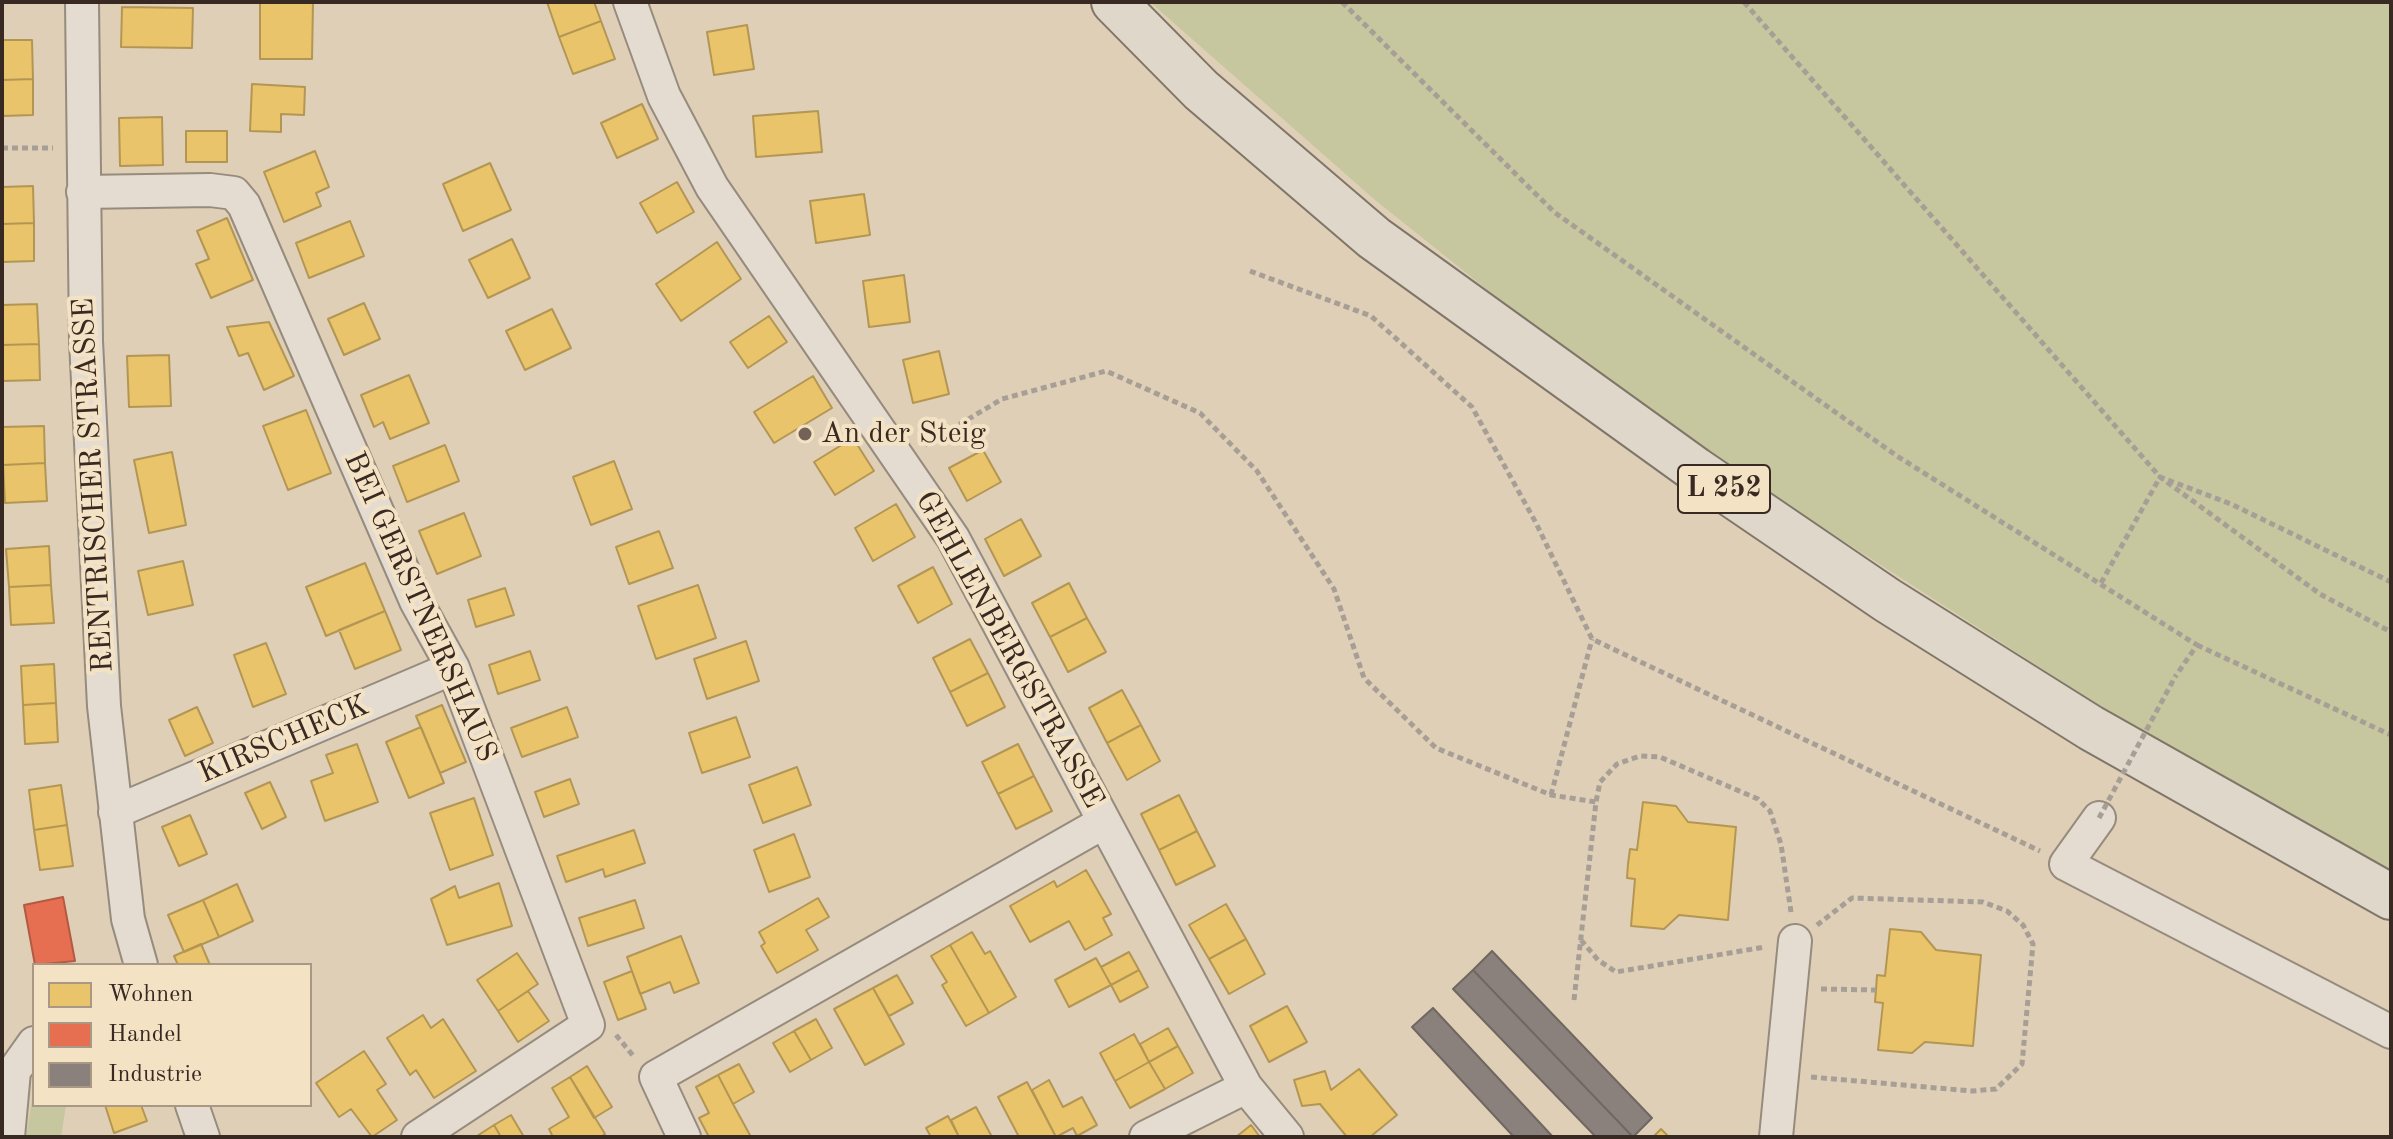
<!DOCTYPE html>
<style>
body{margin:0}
#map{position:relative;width:2393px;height:1139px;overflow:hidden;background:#decfb6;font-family:"Old Standard TT",serif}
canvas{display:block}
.frame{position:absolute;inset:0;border:4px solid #382922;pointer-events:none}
.legend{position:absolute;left:32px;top:963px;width:280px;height:144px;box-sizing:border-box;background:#f4e2c5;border:2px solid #a99884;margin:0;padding:10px 14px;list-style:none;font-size:24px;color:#382922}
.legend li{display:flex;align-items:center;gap:16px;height:40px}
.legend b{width:40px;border:2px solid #a99884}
</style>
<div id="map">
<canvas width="2393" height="1139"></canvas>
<div class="frame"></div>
<ul class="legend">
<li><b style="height:22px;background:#e9c46a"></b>Wohnen</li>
<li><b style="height:22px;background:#e76f51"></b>Handel</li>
<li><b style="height:22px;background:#8a817c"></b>Industrie</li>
</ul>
</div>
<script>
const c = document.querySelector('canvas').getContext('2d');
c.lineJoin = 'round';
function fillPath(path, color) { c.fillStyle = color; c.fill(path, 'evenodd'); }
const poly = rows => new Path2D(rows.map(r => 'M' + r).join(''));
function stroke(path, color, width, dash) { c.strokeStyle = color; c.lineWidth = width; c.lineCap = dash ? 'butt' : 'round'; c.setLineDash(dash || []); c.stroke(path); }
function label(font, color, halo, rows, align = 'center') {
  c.font = font + ' "Old Standard TT",serif'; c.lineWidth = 8; c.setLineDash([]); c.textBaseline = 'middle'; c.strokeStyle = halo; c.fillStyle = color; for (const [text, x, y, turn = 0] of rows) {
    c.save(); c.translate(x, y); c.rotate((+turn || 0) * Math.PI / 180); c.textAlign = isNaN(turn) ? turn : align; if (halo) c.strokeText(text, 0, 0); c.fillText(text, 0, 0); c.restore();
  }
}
const green = poly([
 [1150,2,2391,2,2391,873,2167,749,1733,470,1535,328,1374,199],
 [34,1087,34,1105,66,1105,61,1137,26,1137]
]);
const homes = poly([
 [260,2,313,2,312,59,260,59,260,2],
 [547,2,594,2,601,21,559,37,547,2],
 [122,7,193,8,192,48,121,47,122,7],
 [601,21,615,59,573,74,559,37,601,21],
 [747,25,754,69,714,75,707,32,747,25],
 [2,40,32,40,33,79,2,80,2,40],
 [33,79,33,115,2,116,2,80,33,79],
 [252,84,305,87,304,115,281,114,281,132,250,131,252,84],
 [642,104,658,139,617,158,601,123,642,104],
 [818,111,822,152,756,157,753,116,818,111],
 [162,117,163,165,120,166,119,118,162,117],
 [186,131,227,131,227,162,186,162,186,131],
 [315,151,329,187,316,193,321,206,284,222,264,172,315,151],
 [490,163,511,210,463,231,443,184,490,163],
 [677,182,694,212,657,233,640,203,677,182],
 [33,186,34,223,2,224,2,187,33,186],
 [864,194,870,235,816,243,810,201,864,194],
 [227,218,253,280,211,298,196,264,209,259,197,231,227,218],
 [350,221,364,256,309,278,296,243,350,221],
 [34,223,34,261,2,262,2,224,34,223],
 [512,239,530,278,488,298,469,260,512,239],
 [717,242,741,279,681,321,656,284,717,242],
 [904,275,910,322,869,327,863,281,904,275],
 [364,303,380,339,344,355,328,319,364,303],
 [37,304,39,344,2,345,2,305,37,304],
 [552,309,571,348,525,370,506,331,552,309],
 [769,316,787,342,748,368,730,342,769,316],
 [269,322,294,376,264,390,248,353,239,356,227,327,269,322],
 [39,344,40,380,2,381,2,345,39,344],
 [939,351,949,394,913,403,903,360,939,351],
 [169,355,171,406,129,407,127,356,169,355],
 [409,375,429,423,390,439,383,422,374,427,361,395,409,375],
 [813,376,832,408,774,443,754,412,813,376],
 [306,410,331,473,288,490,263,426,306,410],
 [44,426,45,463,3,465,2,427,44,426],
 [853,438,874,471,835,495,814,462,853,438],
 [445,445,459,481,407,502,393,466,445,445],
 [983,450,1001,482,967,501,949,468,983,450],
 [172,452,186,525,149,533,134,460,172,452],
 [614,461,632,509,591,525,573,477,614,461],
 [45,463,47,501,5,503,3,465,45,463],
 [896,504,915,537,873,561,855,528,896,504],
 [464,513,481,556,437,574,419,531,464,513],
 [1021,519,1041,556,1004,576,985,539,1021,519],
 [659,531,673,568,629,584,616,547,659,531],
 [49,546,51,585,9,587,6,549,49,546],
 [183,561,193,605,148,615,138,571,183,561],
 [365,563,385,611,326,636,306,587,365,563],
 [933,567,952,604,918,623,898,586,933,567],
 [1069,583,1087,618,1050,637,1032,603,1069,583],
 [51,585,54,623,11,625,9,587,51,585],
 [698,585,716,638,656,659,638,606,698,585],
 [505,588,514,615,476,627,468,600,505,588],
 [385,611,401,650,355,669,339,630,385,611],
 [1087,618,1106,652,1068,672,1050,637,1087,618],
 [970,639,988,673,950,692,933,658,970,639],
 [746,641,759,681,707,699,694,659,746,641],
 [266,643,286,694,253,707,234,655,266,643],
 [530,651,540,680,498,694,489,665,530,651],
 [54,664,56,703,23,705,21,666,54,664],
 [988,673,1005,707,967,726,950,692,988,673],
 [1122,690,1141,725,1107,743,1089,708,1122,690],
 [56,703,58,742,25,744,23,705,56,703],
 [442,705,466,762,440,773,416,716,442,705],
 [197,707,213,743,185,756,169,720,197,707],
 [567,707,578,737,522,757,511,728,567,707],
 [736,717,750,757,702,773,689,733,736,717],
 [1141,725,1160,761,1127,780,1107,743,1141,725],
 [421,727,444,783,409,798,386,742,421,727],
 [357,744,378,802,325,821,311,781,333,773,326,755,357,744],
 [1018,744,1034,776,998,794,982,762,1018,744],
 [797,767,811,805,763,823,749,785,797,767],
 [1034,776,1052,811,1016,829,998,794,1034,776],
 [570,779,579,804,544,817,535,792,570,779],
 [270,782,286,817,262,829,245,793,270,782],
 [61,785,67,825,34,830,29,790,61,785],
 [1179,795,1197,831,1159,850,1141,814,1179,795],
 [474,798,493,855,450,870,430,813,474,798],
 [1643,802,1676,806,1688,822,1736,827,1728,920,1679,915,1664,929,1631,926,1635,879,1627,878,1628,864,1630,849,1637,850,1643,802],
 [190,815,207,854,179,866,162,827,190,815],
 [67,825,73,866,40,870,34,830,67,825],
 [634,830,645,863,605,877,603,869,566,882,557,856,634,830],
 [1197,831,1215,866,1176,885,1159,850,1197,831],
 [794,834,810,877,769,892,754,850,794,834],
 [1086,870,1111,914,1103,918,1112,935,1085,950,1069,921,1030,942,1010,906,1054,881,1057,887,1086,870],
 [499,883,512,926,447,945,431,899,455,886,459,898,499,883],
 [237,884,253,921,219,937,203,900,237,884],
 [818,898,829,917,806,930,818,950,777,973,761,946,765,943,759,932,818,898],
 [203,900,219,937,184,952,168,915,203,900],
 [635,900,644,928,588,946,579,918,635,900],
 [1226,904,1246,939,1209,959,1189,925,1226,904],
 [1890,929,1921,932,1936,950,1981,955,1973,1046,1925,1042,1912,1053,1878,1050,1883,1003,1875,1002,1876,990,1877,975,1885,976,1890,929],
 [972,932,985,954,990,951,1016,997,989,1013,950,945,972,932],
 [681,936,699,983,674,993,670,982,640,994,627,957,681,936],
 [1246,939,1265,974,1229,994,1209,959,1246,939],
 [201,944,210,965,178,965,174,956,201,944],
 [950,945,989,1013,966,1026,942,985,947,982,931,956,950,945],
 [1129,952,1139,970,1111,985,1101,967,1129,952],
 [517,953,538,984,498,1011,477,980,517,953],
 [1096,958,1111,985,1069,1007,1055,980,1096,958],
 [1139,970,1148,987,1120,1002,1111,985,1139,970],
 [632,971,646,1009,618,1020,604,982,632,971],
 [897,975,913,1003,889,1016,873,988,897,975],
 [873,988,904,1044,865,1065,834,1009,873,988],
 [528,991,549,1021,518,1042,498,1011,528,991],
 [1287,1006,1307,1042,1269,1062,1250,1026,1287,1006],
 [423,1015,431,1028,443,1019,476,1071,434,1098,416,1070,410,1075,387,1038,423,1015],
 [816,1019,832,1048,811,1060,794,1031,816,1019],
 [1168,1028,1178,1046,1149,1062,1140,1044,1168,1028],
 [794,1031,811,1060,790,1072,773,1043,794,1031],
 [1134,1034,1149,1062,1115,1081,1100,1053,1134,1034],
 [1178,1046,1193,1073,1165,1089,1149,1062,1178,1046],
 [364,1051,386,1084,377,1090,397,1120,372,1137,351,1109,339,1117,316,1083,364,1051],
 [1149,1062,1165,1089,1130,1108,1115,1081,1149,1062],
 [739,1064,754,1092,733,1104,718,1075,739,1064],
 [587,1066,612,1107,594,1118,570,1077,587,1066],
 [1359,1069,1397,1115,1370,1137,1347,1137,1320,1104,1302,1106,1294,1080,1325,1071,1331,1090,1359,1069],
 [718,1075,733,1104,751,1137,709,1137,699,1118,709,1113,696,1087,718,1075],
 [570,1077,605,1134,601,1137,553,1137,549,1129,569,1117,552,1088,570,1077],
 [1049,1080,1063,1107,1082,1097,1097,1125,1077,1136,1073,1128,1056,1137,1032,1090,1049,1080],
 [1027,1082,1056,1137,1019,1137,998,1097,1027,1082],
 [105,1105,141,1105,147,1121,114,1133,105,1105],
 [976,1107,992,1137,959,1137,951,1120,976,1107],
 [511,1115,524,1137,501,1137,494,1125,511,1115],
 [948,1116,959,1137,931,1137,926,1128,948,1116],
 [494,1125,501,1137,477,1137,477,1136,494,1125],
 [1251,1125,1260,1137,1236,1137,1251,1125],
 [1661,1129,1669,1137,1653,1137,1661,1129]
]);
const shops = poly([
 [63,897,75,961,35,965,24,905,63,897]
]);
const industry = poly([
 [1492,951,1652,1118,1633,1137,1473,970,1492,951],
 [1473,970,1633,1137,1596,1137,1453,989,1473,970],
 [1433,1008,1553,1137,1514,1137,1412,1027,1433,1008]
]);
const path = poly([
 [1342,2,1554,212,1897,456,2197,645,2175,677],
 [1744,2,2160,477,2320,594,2391,632],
 [2,148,53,148],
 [1250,271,1371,316,1472,407,1536,523,1592,639,2040,851],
 [925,445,1002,399,1106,371,1200,413,1257,471,1334,589,1364,678,1436,748,1551,795,1596,802],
 [2101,583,2160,477,2231,504,2391,582],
 [2197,645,2391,735],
 [1551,795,1592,639],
 [1581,940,1598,960,1616,972,1765,947],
 [1821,989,1876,990],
 [1574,1000,1596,802,1600,782,1617,764,1640,756,1660,757,1758,799,1770,811,1781,844,1791,912],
 [616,1035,635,1058],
 [1811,1077,1972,1091,1996,1089,2022,1064,2033,944,2023,925,2007,911,1983,902,1852,898,1817,925]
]);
const minor = poly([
 [82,2,86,341,104,706,128,919,141,965],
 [630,2,664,96,712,187,953,538,1246,1087,1287,1137],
 [83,192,210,190,234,193,244,205,416,601,453,668,588,1025,418,1137],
 [115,812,453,668],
 [2099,818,2066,864,2391,1032],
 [192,1105,203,1137],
 [8,1137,14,1071,34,1043],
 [684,1137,656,1077,1104,822],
 [1146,1137,1246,1087],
 [1776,1137,1795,941]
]);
const highway = poly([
 [1114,2,1201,90,1374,238,1696,470,1887,600,2091,728,2391,897]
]);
const pathBridge = poly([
 [2099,818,2175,677]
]);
const markers = [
 [805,434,8,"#726356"]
];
const shields = [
 [1724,489,92]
];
const shieldNames = [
 ["L 252",1724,489]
];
const poiNames = [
 ["An der Steig",821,434]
];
const streetNames = [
 ["RENTRISCHER STRASSE",94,485,-93],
 ["BEI GERSTNERSHAUS",420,607,66],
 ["GEHLENBERGSTRASSE",1009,650,61],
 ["KIRSCHECK",284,740,-23]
];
fillPath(green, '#c6c69f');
fillPath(homes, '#e9c46a');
stroke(homes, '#b49654', 2);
fillPath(shops, '#e76f51');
stroke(shops, '#b25a43', 2);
fillPath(industry, '#8a817c');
stroke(industry, '#716761', 2);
stroke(minor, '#968b7d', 36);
stroke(highway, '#7f7568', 48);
stroke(path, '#a79f96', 5, [6, 4]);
stroke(minor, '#e4dcd0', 32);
stroke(highway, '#dfd7c9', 44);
stroke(pathBridge, '#a79f96', 5, [6, 4]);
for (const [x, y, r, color] of markers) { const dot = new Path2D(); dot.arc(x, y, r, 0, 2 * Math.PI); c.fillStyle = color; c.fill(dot); stroke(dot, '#f4e2c5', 3); }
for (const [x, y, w] of shields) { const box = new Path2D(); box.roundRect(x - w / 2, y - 24, w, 48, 6); c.fillStyle = '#f4e2c5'; c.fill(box); stroke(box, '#382922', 2); }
label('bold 28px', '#382922', null, shieldNames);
label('30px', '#382922', '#f4e2c5', poiNames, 'left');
label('30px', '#382922', '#f4e2c5', streetNames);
</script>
